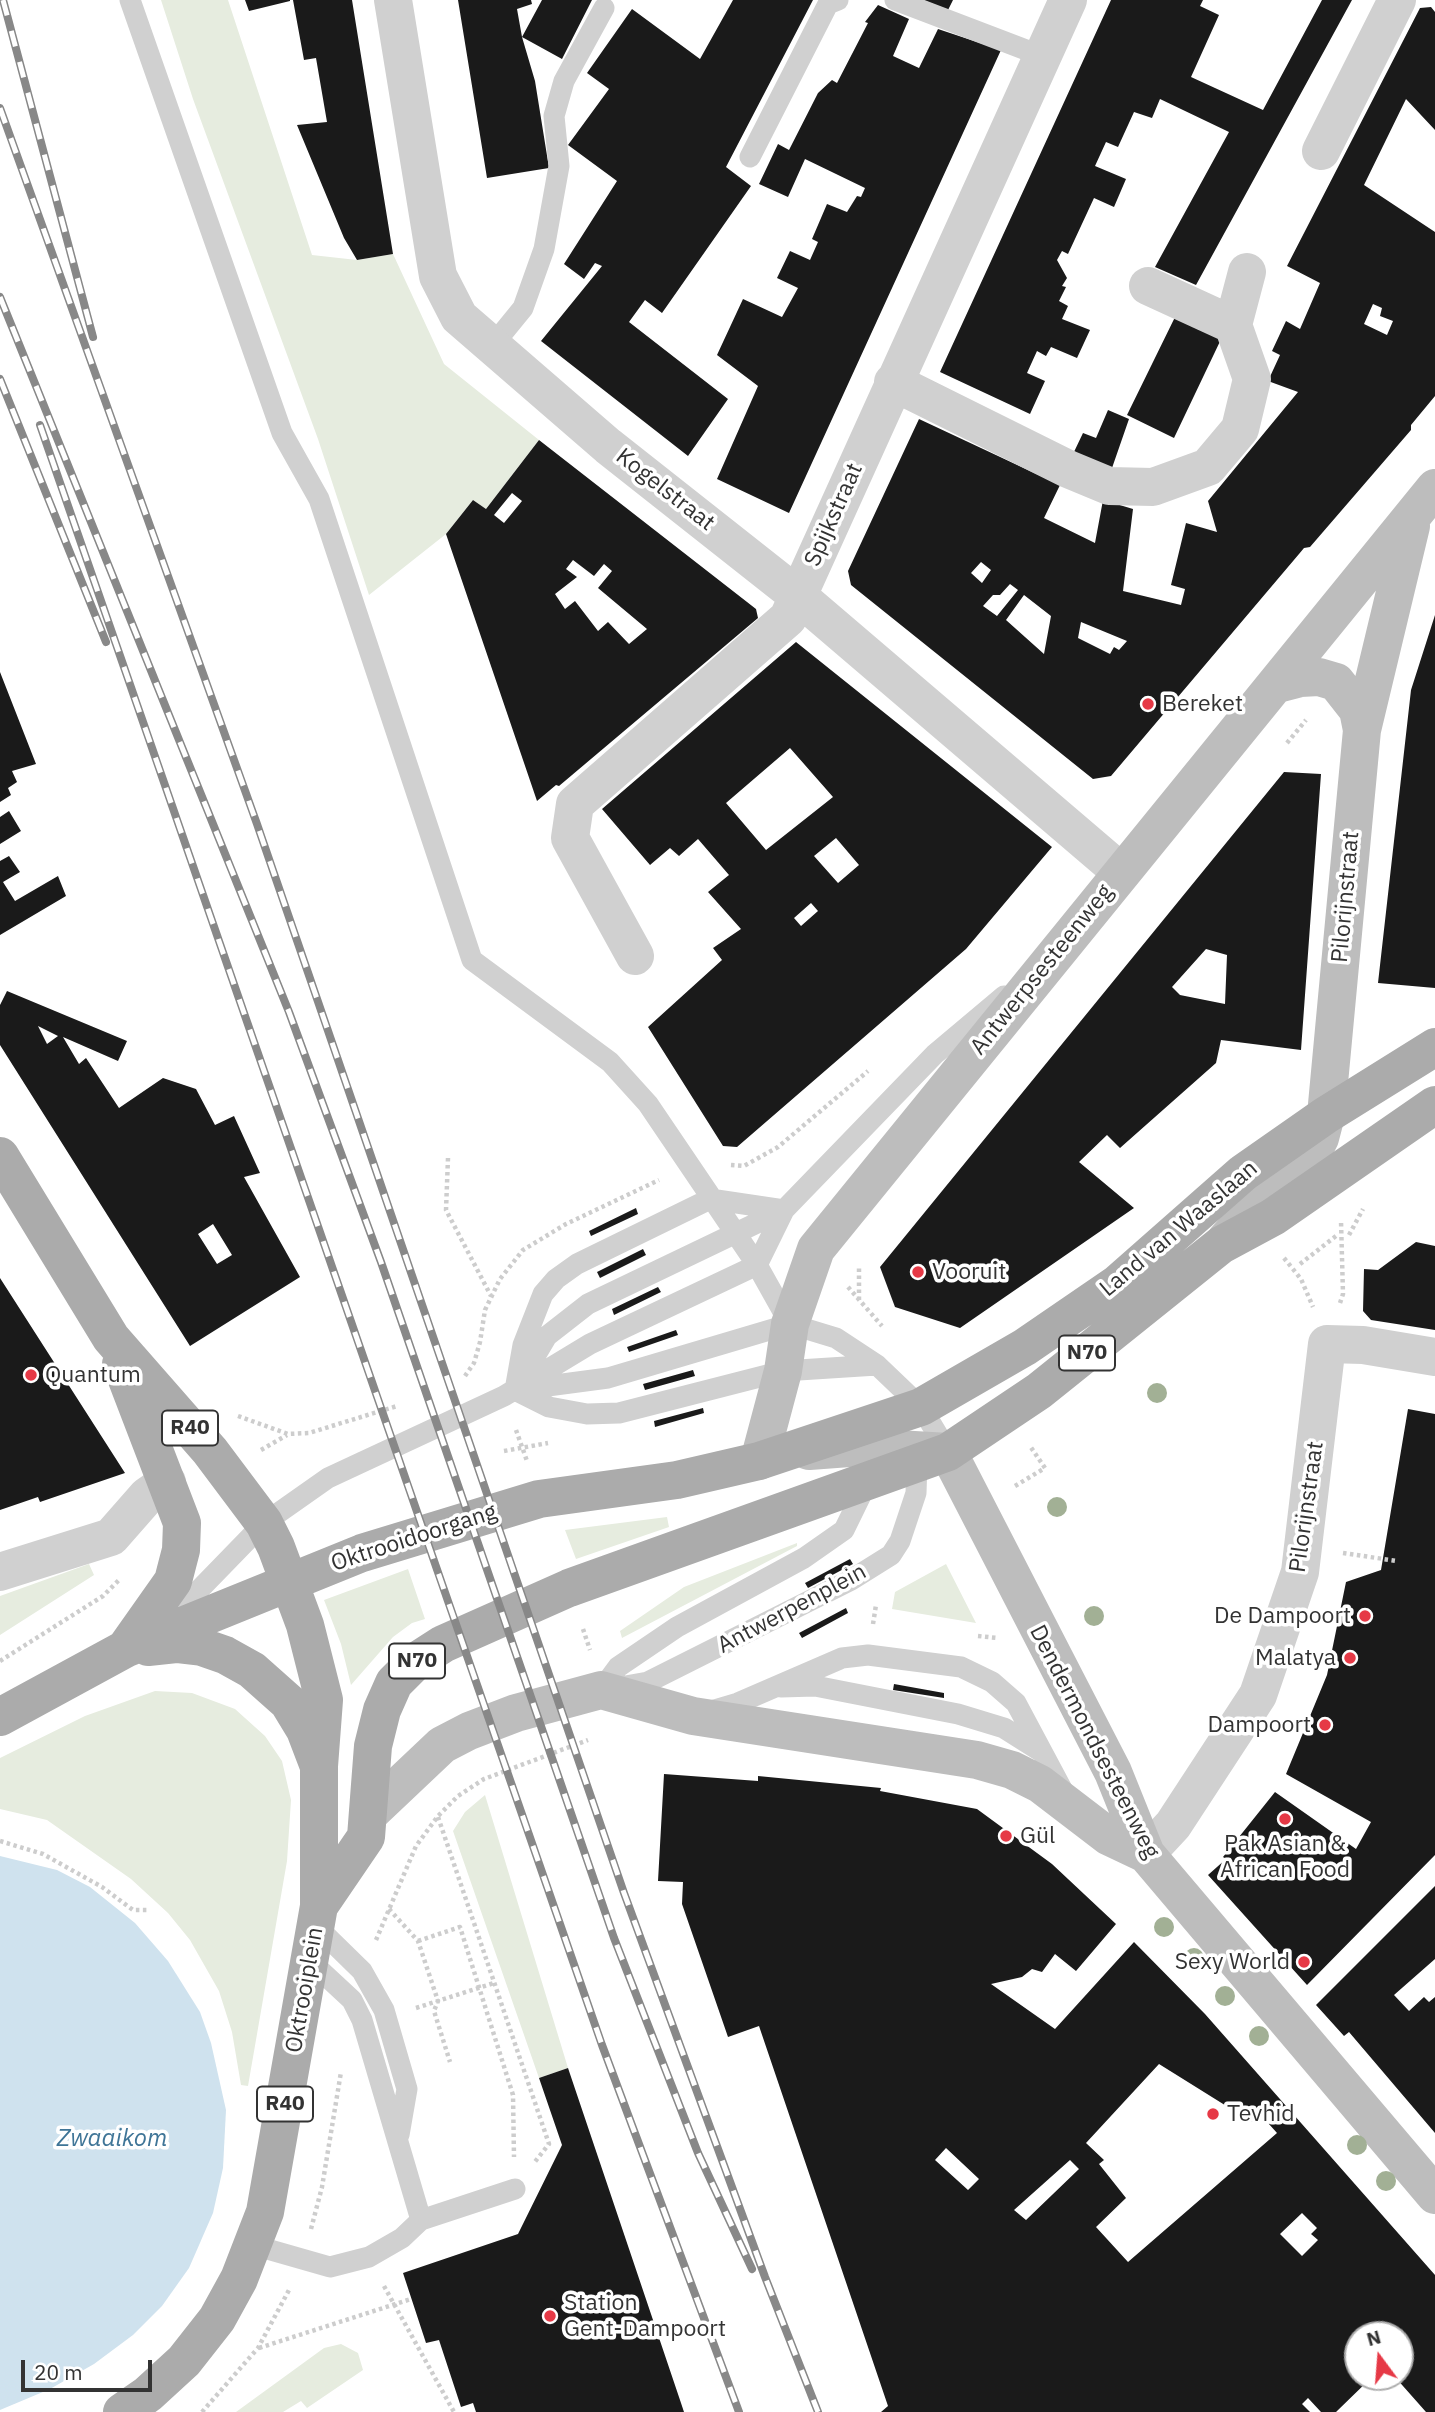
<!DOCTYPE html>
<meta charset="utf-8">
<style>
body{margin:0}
#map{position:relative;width:1435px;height:2412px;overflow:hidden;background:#fff;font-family:"IBM Plex Sans",sans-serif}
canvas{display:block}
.north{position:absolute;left:1344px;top:2321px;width:70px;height:70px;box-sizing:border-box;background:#fff;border:2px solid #adadad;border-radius:50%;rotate:344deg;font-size:19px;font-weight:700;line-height:28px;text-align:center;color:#333}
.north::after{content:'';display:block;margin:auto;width:24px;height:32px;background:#e63946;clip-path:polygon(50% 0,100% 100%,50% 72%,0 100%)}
.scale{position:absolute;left:21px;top:2360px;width:131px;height:32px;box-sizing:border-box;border:4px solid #333;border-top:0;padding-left:9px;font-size:21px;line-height:24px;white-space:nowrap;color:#333;-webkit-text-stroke:5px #fff;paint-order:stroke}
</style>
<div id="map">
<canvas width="1435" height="2412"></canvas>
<div class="north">N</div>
<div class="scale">20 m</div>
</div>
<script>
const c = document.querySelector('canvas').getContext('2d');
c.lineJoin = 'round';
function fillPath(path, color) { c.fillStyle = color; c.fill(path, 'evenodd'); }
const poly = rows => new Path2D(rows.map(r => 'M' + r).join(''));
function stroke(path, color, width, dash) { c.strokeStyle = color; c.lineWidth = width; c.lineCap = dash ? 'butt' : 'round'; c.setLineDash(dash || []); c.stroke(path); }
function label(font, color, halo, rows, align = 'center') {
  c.font = font + ' "IBM Plex Sans",sans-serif'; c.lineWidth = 7; c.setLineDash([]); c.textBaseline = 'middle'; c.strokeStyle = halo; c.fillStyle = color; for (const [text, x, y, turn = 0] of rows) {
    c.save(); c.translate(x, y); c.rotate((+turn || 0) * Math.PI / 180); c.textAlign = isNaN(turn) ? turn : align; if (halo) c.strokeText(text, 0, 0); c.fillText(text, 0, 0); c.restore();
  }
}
const green = poly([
 [161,0,228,0,312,255,357,260,393,254,444,364,539,440,486,509,473,500,446,534,369,595,318,439,193,99],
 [667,1517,669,1527,576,1559,565,1530],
 [797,1543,797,1546,622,1638,620,1631,684,1587],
 [89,1564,94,1575,0,1635,0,1596],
 [946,1564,976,1623,892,1609,895,1592],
 [408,1569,425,1619,412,1623,393,1637,351,1685,341,1644,324,1600],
 [155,1691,192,1693,235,1709,265,1736,282,1761,291,1800,287,1861,248,2086,241,2085,232,2032,219,1991,190,1940,168,1913,131,1879,47,1820,0,1809,0,1758,85,1716],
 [485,1795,568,2068,539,2078,453,1831,465,1812],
 [341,2344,358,2353,363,2370,307,2408,301,2401,283,2412,236,2412,324,2348]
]);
const water = poly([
 [0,1856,57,1870,90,1887,135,1923,168,1961,200,2012,211,2043,226,2110,223,2168,213,2213,189,2268,162,2306,133,2335,94,2364,50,2389,0,2410]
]);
const building = poly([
 [245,0,290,0,290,1,249,11],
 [293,0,352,0,393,254,357,260,344,238,297,125,327,122,316,58,304,60],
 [458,0,531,0,532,4,517,9,522,37,542,0,592,0,562,59,522,37,535,81,549,168,487,178],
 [733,0,813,0,726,167,751,186,662,313,645,300,629,322,728,399,688,456,541,341,602,266,595,263,584,279,564,264,617,181,568,145,609,89,587,73,632,9,700,59],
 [923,0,953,0,948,10],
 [1111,0,1203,0,1200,6,1219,15,1191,77,1263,110,1322,0,1352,0,1196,285,1155,267,1229,132,1160,99,1152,118,1134,112,1118,147,1106,142,1095,166,1126,179,1114,207,1094,198,1068,254,1062,251,1057,260,1067,278,1062,286,1066,287,1059,301,1068,306,1062,319,1090,330,1077,358,1051,347,1046,356,1037,351,1027,373,1045,381,1030,414,940,372],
 [878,5,909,19,893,56,919,68,938,29,1001,50,789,513,717,479,758,386,717,355,743,299,782,317,798,288,777,278,790,251,810,260,818,242,812,239,827,204,847,212,857,196,861,197,865,188,805,159,788,197,759,184,778,144,789,150,818,93,832,80,837,83,868,23,865,22],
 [1431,7,1435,12,1435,130,1406,99,1364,185,1435,232,1435,396,1411,425,1411,430,1310,547,1304,548,1299,554,1111,776,1093,779,851,585,848,571,919,419,1060,485,1044,518,1095,543,1103,500,1133,509,1123,591,1181,605,1185,589,1171,585,1186,523,1217,532,1208,501,1298,392,1268,381,1280,355,1272,351,1286,321,1300,329,1320,283,1287,266,1420,8],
 [1373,304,1382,308,1380,316,1393,321,1387,335,1364,324],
 [981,562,991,570,982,583,971,573],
 [1010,584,1018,590,997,616,983,606,993,595,1000,595],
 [1024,595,1051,616,1044,654,1006,620],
 [1081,622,1127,641,1119,650,1114,647,1110,654,1078,638],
 [1177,313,1224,333,1174,438,1127,415],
 [1108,410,1129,419,1112,468,1073,454,1083,433,1096,438],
 [539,440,756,609,758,618,559,786,556,785,537,801,446,534,473,500,486,509],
 [512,493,522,501,504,523,494,515],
 [573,560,594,576,604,564,612,571,598,588,647,629,629,644,608,622,598,631,575,601,565,609,555,594,577,577,566,569],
 [1435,615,1435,988,1378,983,1411,690],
 [796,642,1052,847,966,949,737,1147,723,1146,648,1027,722,960,713,948,741,929,708,892,729,875,698,839,679,856,670,848,650,865,602,809],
 [790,748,833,797,766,850,726,803],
 [836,838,859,865,838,883,814,856],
 [811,903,818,911,801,926,794,918],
 [0,672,36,764,12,771,17,782,8,788,11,795,0,802],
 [1284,772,1321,774,1301,1050,1221,1040,1216,1063,1120,1148,1107,1135,1079,1162,1134,1208,960,1328,895,1307,880,1267],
 [1206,949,1227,955,1225,1004,1180,995,1172,987],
 [9,811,21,831,0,844,0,817],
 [9,856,20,872,3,882,15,901,58,876,66,896,0,935,0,861],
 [7,991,127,1041,118,1061,63,1037,79,1064,86,1058,119,1108,163,1078,196,1089,215,1125,234,1116,260,1173,244,1177,300,1277,190,1346,0,1045,0,1005],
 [38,1026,58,1036,47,1044],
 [213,1224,232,1255,217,1264,198,1234],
 [636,1208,638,1214,591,1236,589,1231],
 [1416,1242,1435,1246,1435,1330,1371,1320,1363,1311,1364,1269,1378,1270],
 [643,1249,646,1255,600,1278,597,1272],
 [0,1278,125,1473,40,1502,38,1497,0,1510],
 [658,1287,661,1292,614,1315,612,1309],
 [676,1330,678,1335,629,1352,627,1347],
 [693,1370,695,1376,645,1390,643,1384],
 [703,1408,704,1413,655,1427,654,1421],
 [1408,1409,1435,1414,1435,1855,1307,1985,1208,1875,1226,1859,1223,1857,1275,1792,1356,1849,1371,1822,1286,1774,1327,1675,1346,1582,1381,1570],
 [850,1559,853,1564,808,1588,805,1583],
 [846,1608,848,1613,802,1638,799,1633],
 [894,1684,944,1693,944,1698,893,1690],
 [664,1774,758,1781,758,1776,881,1788,880,1791,977,1809,1052,1864,1116,1924,1076,1971,1055,1954,1042,1972,1032,1969,1022,1977,991,1984,1055,2029,1134,1942,1205,2014,1435,2275,1435,2412,1426,2412,1395,2377,1400,2377,1400,2335,1358,2335,1358,2377,1372,2377,1336,2412,1321,2412,1308,2398,1302,2404,1310,2412,881,2412,888,2406,759,2026,728,2037,682,1904,683,1882,658,1881],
 [1159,2064,1252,2122,1260,2114,1277,2133,1128,2262,1096,2227,1126,2198,1099,2164,1104,2160,1086,2143],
 [946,2148,979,2179,968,2190,935,2160],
 [1070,2160,1079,2169,1026,2220,1014,2210],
 [1302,2213,1317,2228,1311,2234,1318,2240,1302,2256,1280,2234],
 [1435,1886,1435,1959,1394,1995,1409,2011,1424,1997,1429,2002,1435,1997,1435,2133,1349,2032,1344,2036,1316,2005],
 [568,2068,681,2403,684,2412,476,2412,473,2403,461,2407,439,2340,426,2343,403,2273,518,2234,562,2145,539,2078]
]);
const path = poly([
 [1287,743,1306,720],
 [448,1158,446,1210,491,1296],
 [731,1165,744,1166,778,1147,868,1071],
 [1349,1235,1363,1209],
 [1284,1258,1301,1279,1313,1307],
 [1300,1264,1336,1236],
 [848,1287,882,1326],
 [859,1300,859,1265],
 [1340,1303,1343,1294,1341,1221],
 [465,1376,474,1363,480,1342,485,1310,500,1279,523,1250,566,1224,659,1180],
 [238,1416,288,1434,309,1433,397,1406],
 [516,1430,527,1461],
 [261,1450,287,1435],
 [504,1451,548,1443],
 [1015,1486,1045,1468,1030,1446],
 [1343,1553,1397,1561],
 [873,1624,876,1605],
 [583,1629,590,1650],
 [978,1636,997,1638],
 [0,1661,103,1596,119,1580],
 [438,1817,549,2144,534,2163],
 [0,1841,43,1854,102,1887,133,1910,147,1910],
 [389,1909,418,1941,438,2001,434,2011,450,2062],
 [376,1940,416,1846,438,1816,458,1796,484,1779,588,1740],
 [418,1941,460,1927,513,2095,514,2157],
 [416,2008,494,1983],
 [311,2229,322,2187,341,2072],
 [384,2286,454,2412],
 [259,2348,411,2299],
 [202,2412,258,2348,289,2290]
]);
const service = poly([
 [130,0,282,433,319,499,472,960,610,1062,648,1104,757,1265,790,1324],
 [895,0,1042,56],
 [750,157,828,4,838,0],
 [492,346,523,308,544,249,559,166,554,116,564,81,604,8],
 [521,1380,547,1336,588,1304,784,1210],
 [525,1389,608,1378,790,1324,836,1338,877,1365,921,1407,948,1452],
 [515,1390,549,1407,587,1414,619,1413,783,1371,877,1365],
 [515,1390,523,1345,543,1294,556,1279,577,1264,710,1199,784,1210],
 [157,1624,196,1593,264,1523,328,1478,504,1396,590,1344,757,1265,784,1210,935,1054,1004,996],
 [620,1687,648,1682,851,1580,891,1555,900,1541,916,1493,917,1463],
 [781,1687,815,1686,958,1714,1004,1728,1042,1752],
 [601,1690,618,1667,677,1627,804,1558,844,1530,868,1481],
 [711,1711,738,1703,842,1658,868,1655,961,1667,992,1682,1016,1703,1064,1793],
 [316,1926,362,1971,384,2010,407,2089,399,2135],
 [310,1961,352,2000,362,2020,421,2220],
 [253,2245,330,2267,369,2257,402,2238,421,2220,515,2189]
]);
const minor = poly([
 [393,0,438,276,459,317,608,446,798,596,1121,872],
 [1321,151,1397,0],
 [1233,325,1247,272],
 [893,382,1068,469,1109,486,1153,487,1208,467,1240,429,1252,379,1233,325,1148,286],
 [635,956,570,838,575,804,788,618,1068,0],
 [0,1572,111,1537,147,1496,167,1482],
 [1146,1854,1173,1825,1258,1695,1300,1572,1327,1344,1363,1345,1435,1357]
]);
const secondary = poly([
 [1277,684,1300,678,1319,677,1336,682,1358,710,1362,730],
 [1225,1241,1259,1203,1308,1161,1320,1138,1326,1115,1362,730,1411,526],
 [809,1451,863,1447,948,1452,1113,1772,1146,1854,1435,2195],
 [759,1461,783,1371,790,1324,816,1249,1435,488],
 [368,1815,442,1745,469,1731,516,1713,601,1690,693,1716,977,1760,1012,1770,1040,1784,1108,1836,1146,1854]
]);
const primary = poly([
 [0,1156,111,1338,210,1451,264,1523,276,1547,305,1625,324,1700,319,1766,319,1906,265,2212,239,2279,217,2319,184,2361,148,2394,122,2412],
 [121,1364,182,1523,181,1550,173,1581,125,1649],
 [148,1647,176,1644,202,1647,225,1655,252,1670,288,1702,305,1730,318,1764],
 [0,1717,125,1649,362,1553,539,1499,677,1480,759,1461,921,1407,1025,1347,1117,1284,1243,1173,1326,1115,1435,1047],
 [319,1906,366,1837,373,1746,382,1710,394,1683,415,1662,443,1644,569,1588,948,1452,1039,1391,1221,1245,1273,1217,1435,1105]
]);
const rail = poly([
 [3,0,93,337],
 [0,108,257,824,624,1893,765,2277,818,2412],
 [0,297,289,1012,381,1262,614,1938,698,2153,752,2269],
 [0,379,106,642],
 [40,425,602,2045,739,2412]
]);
const trees = [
 [1157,1393],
 [1057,1507],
 [1094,1616],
 [1164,1927],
 [1194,1958],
 [1225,1996],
 [1259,2036],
 [1357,2145],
 [1386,2181]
];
const markers = [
 [1148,704,7,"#e63946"],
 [918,1272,7,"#e63946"],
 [31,1375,7,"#e63946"],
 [1365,1616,7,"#e63946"],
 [1350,1658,7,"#e63946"],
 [1325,1725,7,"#e63946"],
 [1285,1819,7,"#e63946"],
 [1006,1836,7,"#e63946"],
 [1304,1962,7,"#e63946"],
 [1213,2114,7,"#e63946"],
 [550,2316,7,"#e63946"]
];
const shields = [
 [1087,1353,56],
 [190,1428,56],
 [417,1661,56],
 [285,2104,56]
];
const shieldNames = [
 ["N70",1087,1353],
 ["R40",190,1428],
 ["N70",417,1661],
 ["R40",285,2104]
];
const streetNames = [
 ["Kogelstraat",665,490,38],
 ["Spijkstraat",834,515,-66],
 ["Pilorijnstraat",1346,897,-85],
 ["Antwerpsesteenweg",1042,970,-51],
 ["Land van Waaslaan",1179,1229,-40],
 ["Pilorijnstraat",1307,1507,-82],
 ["Oktrooidoorgang",414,1538,-18],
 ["Antwerpenplein",792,1609,-28],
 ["Dendermondsesteenweg",1094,1742,63],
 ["Oktrooiplein",305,1990,-80]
];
const poiNames = [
 ["Bereket",1162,704],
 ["Vooruit",932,1272],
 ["Quantum",45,1375],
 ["De Dampoort",1351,1616,"right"],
 ["Malatya",1336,1658,"right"],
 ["Dampoort",1311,1725,"right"],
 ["Gül",1020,1836],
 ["Pak Asian &",1285,1844,"center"],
 ["African Food",1285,1870,"center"],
 ["Sexy World",1290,1962,"right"],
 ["Tevhid",1227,2114],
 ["Station",564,2303],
 ["Gent-Dampoort",564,2329]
];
const waterNames = [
 ["Zwaaikom",112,2139]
];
fillPath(green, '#e6ecdf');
fillPath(water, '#cfe2ee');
fillPath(building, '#1a1a1a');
stroke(path, '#cdcdcd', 4.5, [3.5, 3.5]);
stroke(service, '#d0d0d0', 21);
stroke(minor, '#d0d0d0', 38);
stroke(secondary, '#bdbdbd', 38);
stroke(primary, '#ababab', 38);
stroke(rail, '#888', 8);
stroke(rail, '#fff', 5, [16]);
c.fillStyle = '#a2b095';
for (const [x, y] of trees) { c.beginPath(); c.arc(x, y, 10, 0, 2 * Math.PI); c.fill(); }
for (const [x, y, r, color] of markers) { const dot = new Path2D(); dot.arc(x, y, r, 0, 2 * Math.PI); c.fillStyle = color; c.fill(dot); stroke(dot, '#fff', 2.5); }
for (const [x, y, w] of shields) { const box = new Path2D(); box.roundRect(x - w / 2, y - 17.5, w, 35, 5); c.fillStyle = '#fff'; c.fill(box); stroke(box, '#333', 2); }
label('bold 21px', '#333', null, shieldNames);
label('23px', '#333', '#fff', streetNames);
label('23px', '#333', '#fff', poiNames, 'left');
label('italic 24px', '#3f7597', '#fff', waterNames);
</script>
